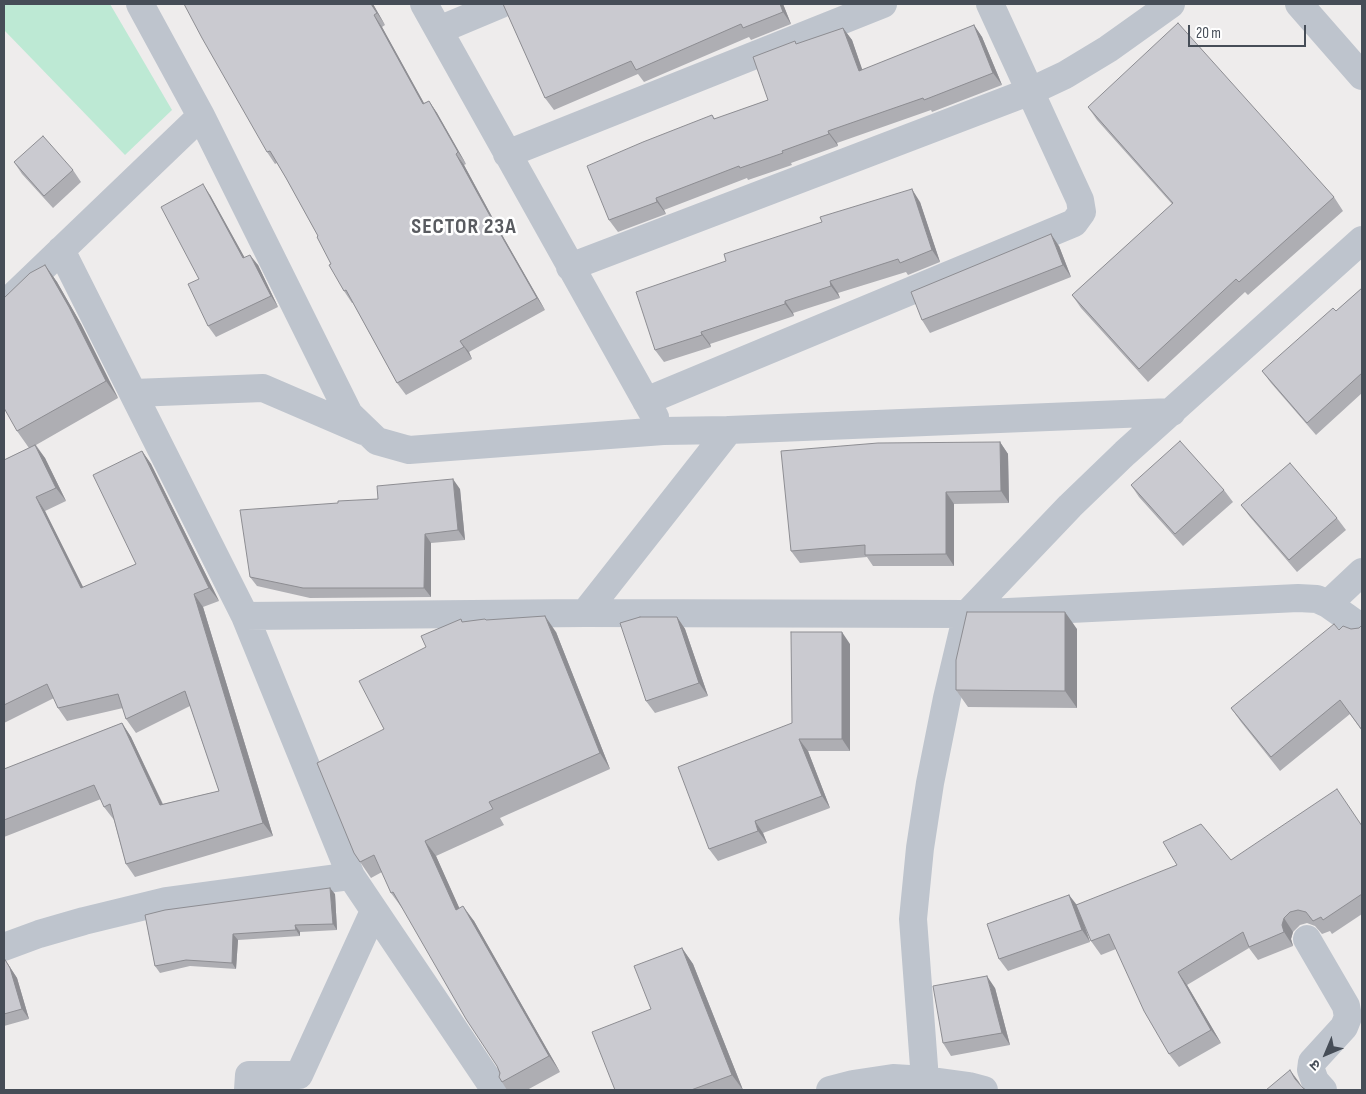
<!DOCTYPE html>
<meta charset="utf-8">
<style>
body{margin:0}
#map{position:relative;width:1366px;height:1094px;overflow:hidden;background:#eeecec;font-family:"Sofia Sans Condensed","Noto Sans Devanagari",sans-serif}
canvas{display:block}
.frame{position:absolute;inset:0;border:5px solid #464d57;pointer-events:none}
.north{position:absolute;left:1301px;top:1029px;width:50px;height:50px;-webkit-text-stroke:4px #fff;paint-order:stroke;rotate:225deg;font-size:14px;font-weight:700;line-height:20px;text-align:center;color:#464d57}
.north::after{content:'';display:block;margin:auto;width:18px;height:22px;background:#464d57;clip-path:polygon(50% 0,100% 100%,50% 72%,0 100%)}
.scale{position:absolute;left:1188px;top:25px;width:118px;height:22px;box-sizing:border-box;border:2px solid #464d57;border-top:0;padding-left:6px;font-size:15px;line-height:18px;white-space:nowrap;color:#464d57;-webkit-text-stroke:4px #fff;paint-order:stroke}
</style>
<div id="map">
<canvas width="1366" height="1094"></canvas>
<div class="frame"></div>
<div class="north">उ</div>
<div class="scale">20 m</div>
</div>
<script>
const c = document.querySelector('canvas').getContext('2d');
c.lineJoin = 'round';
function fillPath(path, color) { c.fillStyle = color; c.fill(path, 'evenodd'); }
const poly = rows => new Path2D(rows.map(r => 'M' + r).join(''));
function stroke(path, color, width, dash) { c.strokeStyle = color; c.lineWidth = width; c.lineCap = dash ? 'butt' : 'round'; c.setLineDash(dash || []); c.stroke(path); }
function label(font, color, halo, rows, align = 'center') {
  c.font = font + ' "Sofia Sans Condensed",sans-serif'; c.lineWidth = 5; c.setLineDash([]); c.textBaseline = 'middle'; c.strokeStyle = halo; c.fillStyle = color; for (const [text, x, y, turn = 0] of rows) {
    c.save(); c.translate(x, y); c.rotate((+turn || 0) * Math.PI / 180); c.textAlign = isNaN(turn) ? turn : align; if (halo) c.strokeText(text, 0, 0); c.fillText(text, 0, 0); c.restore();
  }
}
const green = poly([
 [4,4,110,4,172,110,125,155,4,30]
]);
const street = poly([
 [140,4,201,116,349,414,377,441,409,450,663,431,729,430,1172,412],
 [424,4,655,417],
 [1299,4,1362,76],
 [439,30,501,4],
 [507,154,883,4],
 [61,250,245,616,351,876,495,1090],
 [570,267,1031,91,1065,75,1108,49,1171,4],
 [4,305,201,116],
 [134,393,263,388,363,431],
 [646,401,1074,223,1082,212,1080,200,990,4],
 [1328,604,1362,572],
 [585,613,729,430],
 [245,616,585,613,967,614,1298,598,1317,599,1328,604,1362,628],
 [1307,939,1346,1006,1348,1017,1344,1027,1312,1062,1311,1070,1315,1081,1323,1090],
 [4,947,39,934,84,921,166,901,351,876],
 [925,1080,913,919,920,848,930,783,947,698,967,614,1070,506,1125,453,1362,240],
 [248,1090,249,1075,299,1075,374,911],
 [830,1090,853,1084,893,1078,925,1080,969,1086,984,1090]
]);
const wall = poly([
 [373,4,385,25,382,27,424,103,429,101,437,113,466,164,464,165,497,226,545,310,469,352,472,359,406,395,397,383,353,303,352,303,344,291,318,236,286,178,277,163,275,164,267,152],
 [503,4,783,4,791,24,751,40,749,37,644,82,638,74,554,110,545,98],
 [974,25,982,37,1002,85,932,112,931,110,837,143,838,146,791,163,792,165,748,180,747,178,664,210,666,214,618,232,609,220,712,115,715,119,768,100,797,44,843,28,852,40,862,70],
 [1088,107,1334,197,1343,211,1248,295,1245,292,1148,382,1081,308,1072,295,1172,204,1097,120],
 [14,162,73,170,81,182,53,208,22,174],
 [210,195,244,257,258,265,278,307,216,337,208,326,199,279],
 [920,202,940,262,908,275,906,272,838,293,840,298,793,313,794,316,710,344,711,347,664,362,655,350],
 [1059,246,1071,277,930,333,922,320],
 [45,265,57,282,81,324,118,398,36,445,45,458,66,501,45,511,83,587,136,564,142,451,151,464,219,601,203,607,273,836,135,877,126,864,114,820,104,807,101,799,4,837,4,769,122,723,131,737,163,804,219,791,190,706,136,733,126,719,123,708,67,721,58,708,54,698,4,723,4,460,29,448,17,431],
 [1362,288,1362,393,1316,435,1271,383,1262,371,1336,311],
 [1000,442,1008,454,1009,503,954,504,954,566,873,566,867,557,800,563,791,551],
 [1131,485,1224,490,1233,502,1183,546,1139,497],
 [460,489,465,540,431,543,431,597,310,598,257,586,250,577,338,503,378,499],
 [1241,505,1337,518,1346,530,1297,572,1250,517],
 [677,617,685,629,708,696,655,713,646,701],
 [486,620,556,632,610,769,500,818,504,825,436,856,459,908,474,921,560,1072,527,1090,507,1090,502,1082,497,1066,403,908,402,908,391,893,382,872,371,878,354,853,384,729,463,622],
 [1362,625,1362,731,1350,714,1280,771,1241,722,1231,708,1339,630,1351,629,1359,628],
 [1077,629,1077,708,968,707,956,690],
 [850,644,850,751,808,751,830,808,763,833,767,843,718,861,709,849,792,723],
 [1362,825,1362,914,1332,934,1330,931,1322,934,1315,926,1307,923,1300,925,1293,932,1291,939,1293,946,1258,960,1249,948,1187,985,1221,1043,1179,1067,1169,1054,1116,949,1101,955,1091,941,1081,915,1090,942,1008,971,999,959,1069,895,1077,905,1231,860],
 [335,894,337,930,300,932,300,936,238,940,236,969,190,966,160,973,155,966,145,915],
 [682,948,693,964,743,1090,615,1090,651,1009],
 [4,958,17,978,29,1019,4,1026],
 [995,988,1010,1045,951,1056,943,1043]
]);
const shadedWall = poly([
 [371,4,373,4,385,25],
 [780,4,783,4,791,24,783,12],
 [374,15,382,27,431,116,423,104],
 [974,25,982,37,1002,85,993,73],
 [843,28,852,40,867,83,859,71],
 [429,101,437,113,466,164,458,152],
 [828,131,837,143,838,146,829,134],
 [456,154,464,165,497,226,545,310,537,298,489,214],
 [203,184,210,195,251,269,243,258],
 [912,189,920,202,940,262,932,250],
 [656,198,664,210,666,214,657,202],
 [1051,234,1059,246,1071,277,1063,265],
 [250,255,258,265,278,307,271,296],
 [45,265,57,282,81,324,118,398,106,381],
 [830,281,838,293,840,298,831,286],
 [785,301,793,313,794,316,785,304],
 [701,332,710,344,711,347,702,335],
 [460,341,469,352,472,359],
 [1000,442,1008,454,1009,503,1001,491],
 [35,445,45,458,66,501,56,488],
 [142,451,151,464,219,601,209,588],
 [453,479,460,489,465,540,458,530],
 [946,492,954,504,954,566,946,554],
 [36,497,45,511,90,601,81,588],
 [425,534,431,543,431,597,424,588],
 [194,594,203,607,273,836,263,823],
 [1065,612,1077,629,1077,708,1065,691],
 [545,616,556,632,610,769,600,753],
 [677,617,685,629,708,696,699,683],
 [842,632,850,644,850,751,842,739],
 [122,723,131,737,169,818,160,805],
 [799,739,808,751,830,808,822,796],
 [755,821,763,833,767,843,758,831],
 [425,841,436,856,467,925,456,910],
 [330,888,335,894,337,930,333,924],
 [1069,895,1078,907,1090,942,1082,930],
 [463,906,474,921,560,1072,549,1056],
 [1284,918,1293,932,1291,939,1293,946,1284,932,1282,925],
 [295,925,300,932,300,936,296,930],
 [233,934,238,940,236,969,232,963],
 [682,948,693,964,743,1090,732,1075],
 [4,958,17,978,29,1019,22,1009],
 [1178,972,1187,985,1221,1043,1211,1030],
 [987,976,995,988,1010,1045,1002,1033],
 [1290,1070,1299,1082,1303,1090,1295,1079]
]);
const building = poly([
 [184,4,371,4,377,13,374,15,423,104,429,101,458,152,456,154,489,214,537,298,460,341,464,347,397,383,346,290,344,291,329,265,331,264,317,237,318,236,286,178,270,151,267,152,202,38,184,4],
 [503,4,780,4,783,12,743,28,741,24,636,70,631,61,545,98,503,4],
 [1178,23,1334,197,1239,282,1236,279,1139,369,1072,295,1173,203,1088,107,1178,23],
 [974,25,993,73,924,100,923,98,828,131,829,134,782,151,783,153,740,168,739,166,656,198,657,202,609,220,587,166,643,142,712,115,714,119,768,100,753,57,795,41,796,44,843,28,859,71,974,25],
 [43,136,73,170,44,196,14,162,43,136],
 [203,184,243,258,250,255,271,296,208,326,188,284,199,279,161,207,203,184],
 [912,189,932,250,900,263,898,259,830,281,831,286,785,301,785,304,701,332,702,335,655,350,636,292,726,261,724,254,822,222,820,217,912,189],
 [1051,234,1063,265,922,320,911,292,1051,234],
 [45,265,69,307,106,381,17,431,4,408,4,298,30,273,45,265],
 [1362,288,1362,373,1307,423,1262,371,1333,308,1336,311,1362,288],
 [1180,441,1224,490,1175,534,1131,485,1180,441],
 [1000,442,1001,491,946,492,946,554,865,555,865,545,791,551,781,451,878,443,1000,442],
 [35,445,56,488,36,497,81,588,136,564,93,475,142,451,209,588,194,594,263,823,126,864,110,804,104,807,94,785,4,820,4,769,122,723,160,805,219,791,185,691,126,719,118,694,58,708,47,684,4,705,4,460,35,445],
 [1290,463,1337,518,1289,560,1241,505,1290,463],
 [453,479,458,530,425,534,424,588,303,588,250,577,240,510,338,503,338,501,378,499,377,486,453,479],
 [967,612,1065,612,1065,691,956,690,956,660,967,612],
 [545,616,600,753,489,802,493,809,425,841,456,910,463,906,549,1056,502,1082,499,1077,500,1073,497,1066,466,1019,393,892,391,893,374,855,360,862,354,853,317,763,384,729,359,681,426,647,421,636,461,619,462,622,485,619,486,620,545,616],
 [640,617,677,617,699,683,646,701,620,623,640,617],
 [1334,624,1339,630,1343,626,1351,629,1359,628,1362,625,1362,730,1340,700,1271,757,1231,708,1334,624],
 [791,632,842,632,842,739,799,739,822,796,755,821,758,831,709,849,678,767,792,723,791,632],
 [1337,789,1362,826,1362,894,1323,920,1321,917,1313,921,1306,912,1298,910,1290,912,1284,918,1282,925,1284,932,1249,947,1243,932,1178,972,1211,1030,1169,1054,1144,1011,1109,934,1091,941,1076,905,1177,865,1163,842,1201,824,1231,860,1337,789],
 [330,888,333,924,295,925,296,930,233,934,232,963,186,960,155,966,145,915,165,910,330,888],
 [1069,895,1082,930,999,959,987,924,1069,895],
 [682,948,732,1075,691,1090,615,1090,592,1032,651,1009,634,966,682,948],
 [4,958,10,968,22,1009,4,1014,4,958],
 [987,976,1002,1033,943,1043,933,986,987,976],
 [1290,1070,1295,1079,1303,1088,1306,1090,1266,1090,1290,1070]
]);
const districtNames = [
 ["SECTOR 23A",464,227]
];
fillPath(green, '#bde9d4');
stroke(street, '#bec4cd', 28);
fillPath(wall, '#aeaeb3');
fillPath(shadedWall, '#8d8d92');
fillPath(building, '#cacad0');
stroke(building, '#8d8d92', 1);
c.letterSpacing = '1px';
label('bold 22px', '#595b60', '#fff', districtNames);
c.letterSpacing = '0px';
</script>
